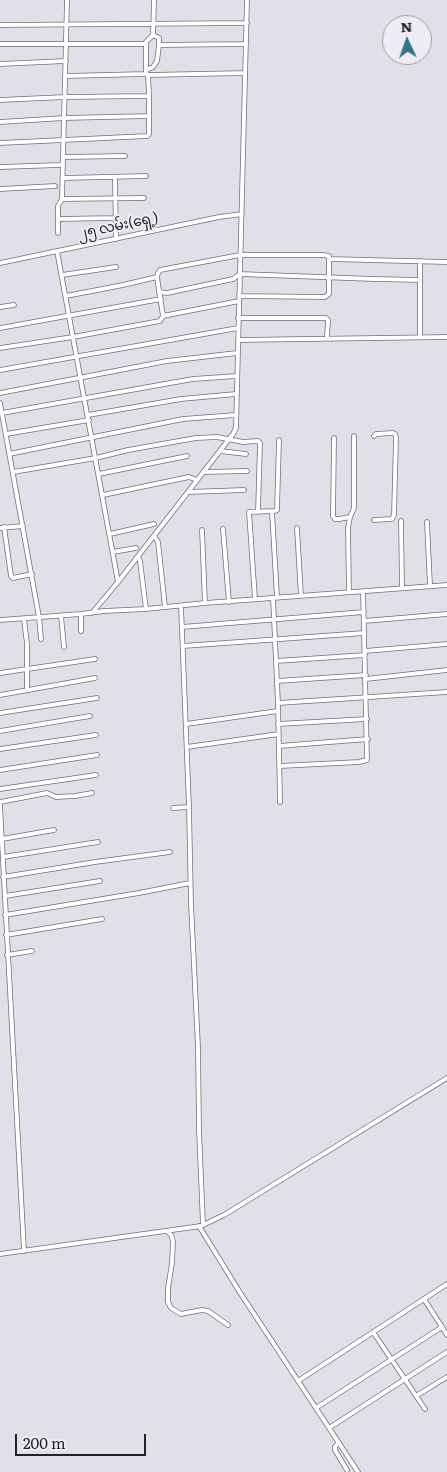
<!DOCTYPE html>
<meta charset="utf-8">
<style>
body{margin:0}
#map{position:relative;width:447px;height:1472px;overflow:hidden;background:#e2dfe8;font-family:Literata,serif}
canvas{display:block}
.north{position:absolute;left:382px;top:15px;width:50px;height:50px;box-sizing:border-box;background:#f0ecf5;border:1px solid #9e9ba1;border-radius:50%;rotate:357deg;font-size:14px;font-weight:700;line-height:20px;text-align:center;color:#222124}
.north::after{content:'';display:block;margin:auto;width:18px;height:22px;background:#317783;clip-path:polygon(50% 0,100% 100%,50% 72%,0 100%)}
.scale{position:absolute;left:15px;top:1434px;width:131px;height:22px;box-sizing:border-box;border:2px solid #222124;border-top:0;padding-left:6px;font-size:15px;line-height:18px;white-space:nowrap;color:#222124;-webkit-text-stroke:4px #f0ecf5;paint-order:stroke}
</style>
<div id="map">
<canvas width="447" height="1472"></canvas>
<div class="north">N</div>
<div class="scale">200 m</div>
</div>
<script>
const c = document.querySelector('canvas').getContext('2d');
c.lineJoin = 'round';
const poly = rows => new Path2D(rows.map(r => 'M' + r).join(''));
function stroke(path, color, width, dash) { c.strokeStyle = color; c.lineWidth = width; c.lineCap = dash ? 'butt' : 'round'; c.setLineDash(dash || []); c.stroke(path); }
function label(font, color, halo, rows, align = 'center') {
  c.font = font + ' Literata,"Noto Sans Myanmar",serif'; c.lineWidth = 4; c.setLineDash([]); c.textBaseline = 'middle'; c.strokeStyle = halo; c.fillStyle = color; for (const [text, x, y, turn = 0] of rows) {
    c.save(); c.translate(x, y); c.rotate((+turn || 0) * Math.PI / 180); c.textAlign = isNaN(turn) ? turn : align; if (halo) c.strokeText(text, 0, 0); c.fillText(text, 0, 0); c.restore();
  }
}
const minor = poly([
 [0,25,247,23],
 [153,35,159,38,159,45,246,44],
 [0,44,146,44],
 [0,64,66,61],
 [146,70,153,67,157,61,159,45],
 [148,75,245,73],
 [65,76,146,74],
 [149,96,148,75,146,74,146,42,153,35,154,0],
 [0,100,65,97,149,96,149,134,147,136,0,143],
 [0,122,64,118,149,116],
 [63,157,125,156],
 [0,167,59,165,63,164],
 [115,177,116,239],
 [63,178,146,176],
 [0,189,55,186],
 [62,199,144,198],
 [58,219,115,218],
 [58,233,58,206,62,199,67,0],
 [57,251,118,582],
 [329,259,447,262],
 [0,263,219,217,242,214],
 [62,275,116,267],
 [159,292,167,293,233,279,240,274,374,279,420,280],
 [66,296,123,285,157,277],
 [0,307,14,305],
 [163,316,239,301],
 [238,318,326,318,328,320,327,337],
 [0,328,161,299],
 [420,337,420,261],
 [238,340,447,337],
 [0,348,73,337,160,321,163,316,157,277,158,273,160,270,240,255,323,255,329,256,329,294,325,297,239,296],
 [0,370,238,328],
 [0,393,167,361,237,353],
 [0,403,39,617,41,639],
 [2,413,176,382,193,379,237,376],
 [88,415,181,399,236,394],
 [6,434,89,420],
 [334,438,333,516,335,519,339,519,350,517],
 [220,451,246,454],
 [9,454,183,419,235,415],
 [13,472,96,458,128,450,196,438,217,437,243,442,258,441,260,443,258,512],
 [204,472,247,471],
 [99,474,187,456],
 [188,492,244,490],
 [103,495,189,477,197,480],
 [272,512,277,597],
 [374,520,392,519,394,515,396,438,395,434,393,433,376,434,374,436],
 [401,521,402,588],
 [427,522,430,586],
 [4,527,11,576,13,578,32,574],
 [0,528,23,526],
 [297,528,301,596],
 [223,529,229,602],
 [202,530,205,603],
 [110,534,154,524],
 [154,536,158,542,165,607],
 [113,552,136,548],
 [138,557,140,561,146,609],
 [349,592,348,528,350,517,354,508,354,436],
 [273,598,278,703,280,802],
 [255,599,249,512,275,511,277,510,279,440],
 [181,606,189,807,191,904,198,1047,199,1130,203,1225],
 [92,613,118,582,233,434,236,428,247,0],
 [81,614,81,631],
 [61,616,64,647],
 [24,619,27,644,27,690],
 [0,620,81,614,104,611,146,609,205,603,447,585],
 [364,621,447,614],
 [182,627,364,612],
 [183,646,364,633],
 [365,651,447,644],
 [276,661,365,655],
 [0,673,95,659],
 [366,679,447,670],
 [277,681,366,675],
 [0,695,95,678],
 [278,703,447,692],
 [0,713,97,698],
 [186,724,278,711],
 [278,724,367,719],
 [0,731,90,716],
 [279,746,368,739],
 [187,747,279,734],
 [0,749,96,735],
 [280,766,359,762,367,760,363,591],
 [0,770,97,755],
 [0,789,96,775],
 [0,802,47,793,56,797,75,796,92,793],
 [0,805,24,1251],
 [173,808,189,807],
 [2,839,54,830],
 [3,857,98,842],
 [3,877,95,862,170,852],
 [5,896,100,881],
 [5,915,139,893,190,883],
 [6,935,102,919],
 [7,955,32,951],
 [199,1226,239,1291,358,1472],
 [167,1231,171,1235,173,1241,172,1263,168,1288,168,1302,171,1308,181,1314,202,1310,208,1311,228,1325],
 [0,1254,201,1226,224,1215,447,1078],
 [424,1299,442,1327],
 [373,1332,425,1409],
 [298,1381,447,1284],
 [416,1396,447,1377],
 [316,1408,442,1327,447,1335],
 [329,1428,447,1352],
 [338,1443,335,1447,335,1450,347,1470]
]);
const streetNames = [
 ["၂၅ လမ်း(ရှေ့)",118,226,-12]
];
stroke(minor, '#716e76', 5.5);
stroke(minor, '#fff', 4);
label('14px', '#222124', '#f0ecf5', streetNames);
</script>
